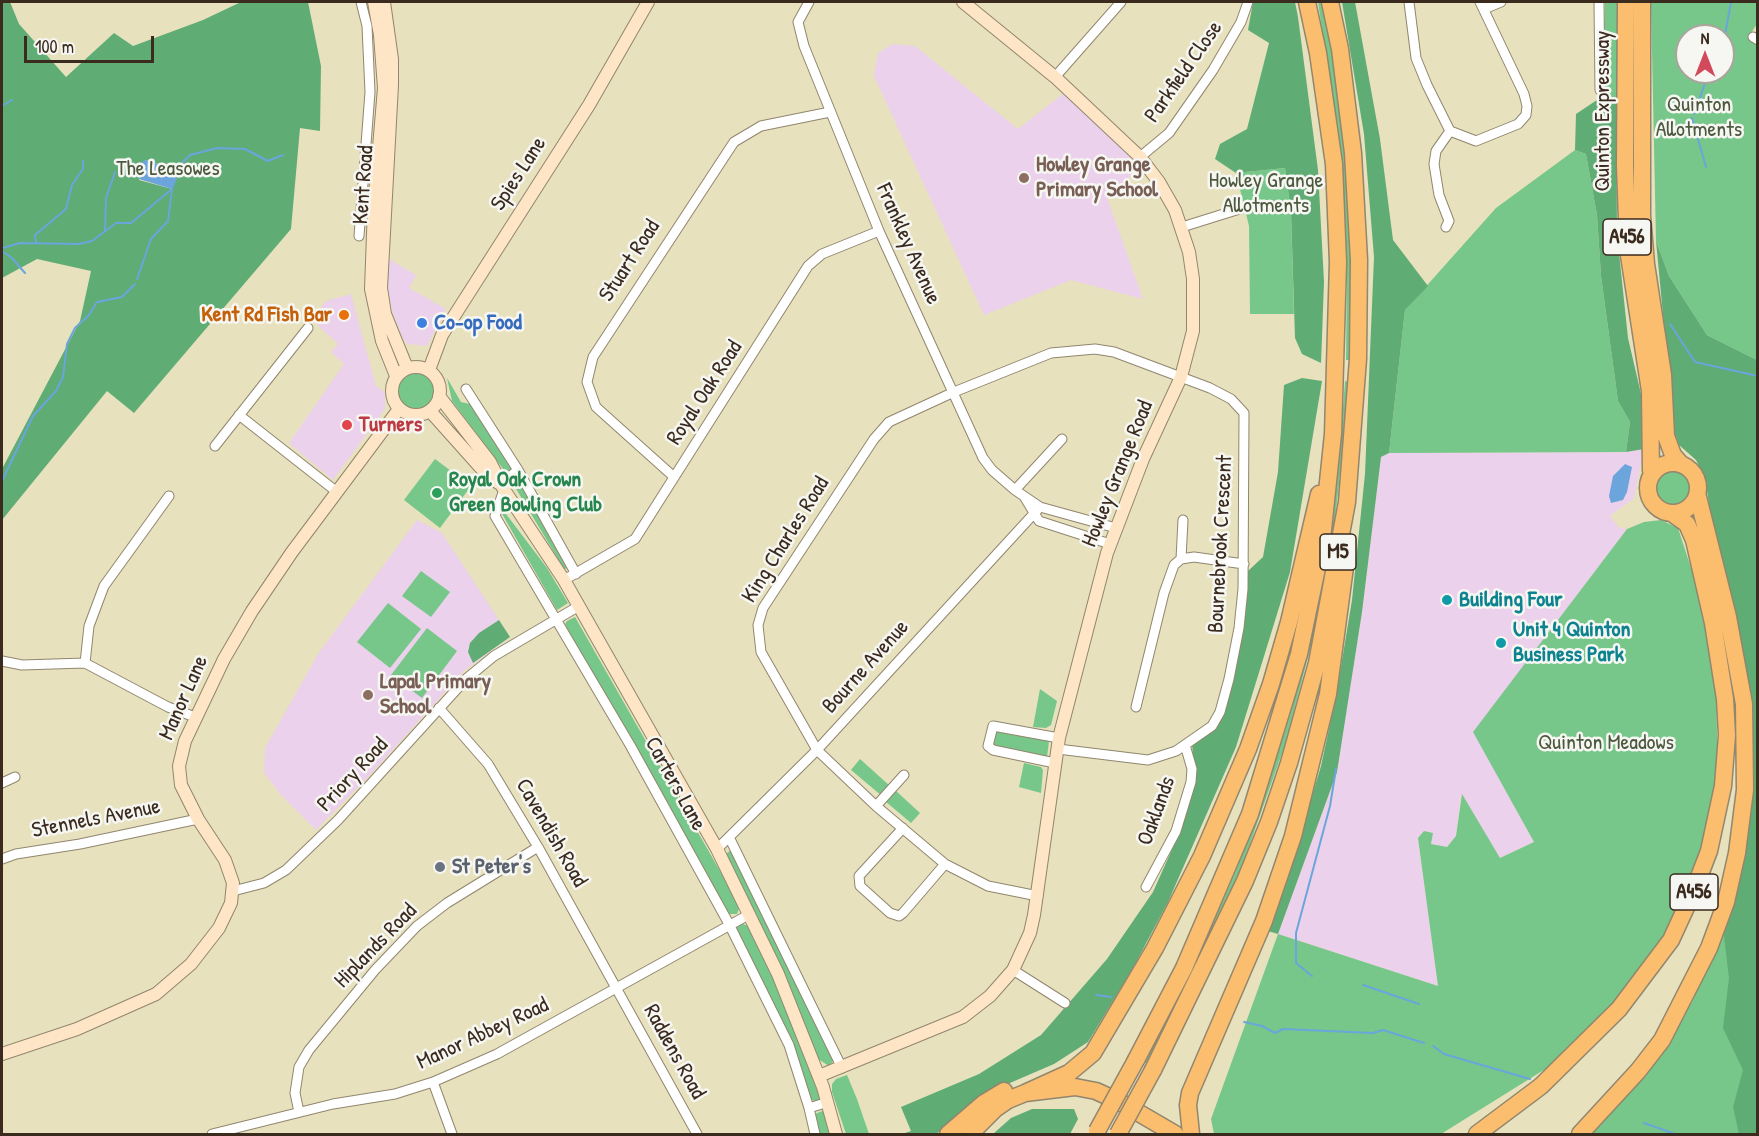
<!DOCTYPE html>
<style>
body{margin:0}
#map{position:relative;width:1759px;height:1136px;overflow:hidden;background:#e7e1be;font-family:"Patrick Hand",sans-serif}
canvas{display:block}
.frame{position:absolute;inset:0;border:3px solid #3b2a1e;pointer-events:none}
.north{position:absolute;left:1675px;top:24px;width:60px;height:60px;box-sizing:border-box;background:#f6f6f2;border:2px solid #aba49d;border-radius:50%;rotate:0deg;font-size:16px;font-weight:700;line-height:24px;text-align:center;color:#3b2a1e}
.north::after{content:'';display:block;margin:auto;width:21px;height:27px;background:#d1495b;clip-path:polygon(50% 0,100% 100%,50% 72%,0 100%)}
.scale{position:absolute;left:24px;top:36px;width:130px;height:27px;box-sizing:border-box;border:3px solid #3b2a1e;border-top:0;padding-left:8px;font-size:18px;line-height:21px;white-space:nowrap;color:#3b2a1e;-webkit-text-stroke:4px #f6f6f2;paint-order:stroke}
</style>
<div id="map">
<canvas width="1759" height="1136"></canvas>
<div class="frame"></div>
<div class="north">N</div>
<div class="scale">100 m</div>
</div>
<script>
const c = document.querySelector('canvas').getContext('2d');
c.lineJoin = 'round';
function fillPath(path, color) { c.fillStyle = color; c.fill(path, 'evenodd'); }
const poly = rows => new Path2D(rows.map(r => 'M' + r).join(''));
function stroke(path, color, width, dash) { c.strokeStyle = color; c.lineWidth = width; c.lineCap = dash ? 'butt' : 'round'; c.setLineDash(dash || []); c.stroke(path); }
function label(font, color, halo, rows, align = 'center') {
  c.font = font + ' "Patrick Hand",sans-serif'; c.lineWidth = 5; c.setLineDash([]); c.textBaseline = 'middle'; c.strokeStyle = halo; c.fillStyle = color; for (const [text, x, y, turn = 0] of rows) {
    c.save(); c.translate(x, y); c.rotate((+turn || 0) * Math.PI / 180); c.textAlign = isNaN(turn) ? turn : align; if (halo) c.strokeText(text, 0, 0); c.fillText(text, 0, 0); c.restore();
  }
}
const built = poly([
 [893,44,915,46,1018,129,1064,93,1141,168,1106,195,1143,299,1071,280,984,315,874,76,878,53],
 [389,259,416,275,409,288,446,309,427,346,407,344,402,336,393,314,388,290],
 [351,294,376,386,385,393,385,409,333,480,289,443,344,364,331,352,338,344,311,319,326,301],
 [1644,449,1634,498,1610,516,1619,528,1627,529,1474,732,1534,842,1500,858,1461,795,1456,836,1446,848,1431,844,1432,833,1424,831,1418,838,1438,986,1278,934,1337,772,1362,612,1381,457,1389,453,1626,452],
 [417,520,442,533,510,637,465,670,368,777,316,830,281,795,264,773,265,748,318,654]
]);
const green = poly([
 [1318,2,1323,2,1330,42,1345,152,1352,268,1351,360,1346,360,1347,269,1341,160],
 [1605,2,1620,2,1616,101,1603,96],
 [1651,2,1757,2,1757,24,1749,36,1758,43,1757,360,1707,335,1669,276,1656,241],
 [1687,36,1723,36,1723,72,1687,72],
 [1575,150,1586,154,1597,215,1601,276,1618,401,1630,422,1626,452,1389,453,1405,310,1496,208],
 [1285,168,1291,212,1294,314,1250,314,1249,226,1236,173],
 '397 390a19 19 0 1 1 38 0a19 19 0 1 1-38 0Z',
 [447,378,461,402,470,404,514,469,506,473,452,401],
 [1345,381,1350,382,1334,529,1315,630,1286,742,1240,872,1147,1064,1143,1062,1200,951,1235,873,1263,799,1291,712,1300,676,1341,434],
 [435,459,471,486,440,528,404,500],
 '1656 488a17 17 0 1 1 34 0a17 17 0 1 1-34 0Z',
 [517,478,570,568,564,569,512,482],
 [503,510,547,568,568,603,557,610,501,512],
 [1661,520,1678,528,1704,608,1716,689,1718,779,1702,858,1677,919,1621,996,1563,1058,1441,1134,1214,1134,1211,1119,1278,934,1438,986,1418,838,1424,831,1433,833,1431,844,1447,847,1456,836,1462,794,1500,858,1534,842,1473,732,1627,529,1644,522],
 [1758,552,1757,1134,1590,1134,1646,1073,1692,1002,1724,928,1753,792],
 [421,571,450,592,431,617,402,596],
 [388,603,421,629,390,668,357,642],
 [575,617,740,906,737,914,728,914,581,655,565,624,567,621],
 [427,628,457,651,422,698,391,675],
 [1040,689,1057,701,1051,725,1046,728,1033,727],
 [997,730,1049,741,1047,757,993,746,991,743,993,732],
 [860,759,890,786,882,796,851,770],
 [1024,763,1041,767,1043,770,1041,793,1019,787],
 [895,790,920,813,911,823,885,801],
 [731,850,834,1060,829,1066,818,1059,769,941,726,854],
 [743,924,751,927,774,980,802,1047,820,1099,817,1102,810,1099,790,1039,736,930,736,926],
 [847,1075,857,1099,869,1134,846,1134,832,1092,832,1084,836,1079],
 [822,1111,825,1114,829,1134,819,1134,815,1114]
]);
const forest = poly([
 [2,2,10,2,19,24,66,77,114,33,133,46,203,20,241,2,308,2,321,66,320,131,300,128,291,229,134,413,107,391,2,520,2,469,80,321,91,271,37,259,2,278],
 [146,160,178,170,172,189,139,180,142,163],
 [1253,2,1295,2,1298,17,1318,170,1324,282,1321,363,1302,354,1295,338,1291,212,1285,168,1236,173,1215,159,1220,144,1247,129,1269,43,1248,30],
 [1342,2,1355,2,1380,139,1393,240,1428,286,1405,310,1389,453,1381,457,1362,612,1337,772,1278,934,1268,931,1293,860,1321,766,1336,697,1352,600,1365,474,1374,257,1364,134],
 [1603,96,1616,101,1617,234,1628,338,1644,407,1644,449,1626,452,1630,422,1618,401,1601,276,1597,215,1586,154,1575,150,1576,114],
 [1656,241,1669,276,1707,335,1757,360,1757,1134,1739,1134,1733,1107,1743,1070,1723,1028,1729,978,1723,928,1753,792,1705,478,1696,460,1679,445,1674,431],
 [1302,378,1322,381,1290,572,1236,747,1168,902,1133,968,1088,1042,1054,1064,989,1092,936,1134,902,1134,911,1131,901,1107,979,1074,1041,1035,1107,959,1153,892,1178,836,1188,806,1195,779,1192,744,1224,712,1239,652,1248,571,1263,557,1278,472,1284,385],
 [499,620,510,637,473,663,468,652,470,643,479,633],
 [1032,1109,1074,1109,1078,1119,1070,1134,993,1134,1011,1118]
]);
const water = poly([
 [146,160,178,170,172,189,139,179,142,162],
 [1625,464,1632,467,1627,492,1623,500,1611,503,1609,496,1613,476]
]);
const stream = poly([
 [1723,46,1731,2],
 [2,106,12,100],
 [1694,114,1709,72],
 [1692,118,1706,167],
 [105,230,106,198,115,172],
 [36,243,35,235,66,209,72,185,83,169,83,161],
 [2,248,20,243,79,244,92,241,116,223,131,223,172,189,181,164,190,155,217,148,245,149,268,161,283,155],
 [2,251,12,258,25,273],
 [137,279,151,239,168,221,172,189],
 [1670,324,1695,362,1758,376],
 [2,481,33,416,56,391,63,377,67,344,75,328,89,315,97,302,122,297,135,284],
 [1312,976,1296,963,1296,933,1330,806,1336,769],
 [1363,985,1419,1004],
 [1096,995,1111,997],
 [1244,1022,1262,1026,1275,1033,1283,1029,1373,1033,1383,1030,1424,1043],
 [1433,1046,1444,1054,1530,1079],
 [1644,1123,1675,1134]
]);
const street = poly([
 [809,2,798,22,804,46,879,231,983,458,992,470,1015,490,1040,507,1116,528],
 [1409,2,1416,58,1427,85,1450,131,1476,141,1518,124,1526,115,1527,106,1524,94,1480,2],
 [1599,2,1600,90],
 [1484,9,1501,2],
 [1753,37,1758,40],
 [1055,77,1121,2],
 [1140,157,1169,133,1213,70,1241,22,1248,2],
 [1182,227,1246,207],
 [1446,227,1449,221,1439,195,1434,164,1436,151,1450,131],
 [359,236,370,92,367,26,361,2],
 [466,389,518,470,576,574],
 [239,415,337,492],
 [215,446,308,328],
 [518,470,508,478,495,516,630,745,729,924,789,1045,809,1108],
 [674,477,596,407,587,382,593,357,734,142,761,126,830,112],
 [1015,490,1062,439],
 [1025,498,1039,521,1110,544],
 [1181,559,1183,520],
 [564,580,635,539,808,266,822,254,879,231],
 [2,661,22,665,85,663,168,707,195,717],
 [85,663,89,626,104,586,169,496],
 [1136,707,1164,593,1174,565,1181,559,1194,557,1244,564],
 [439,708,488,764,538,847,697,1134],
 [1055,763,993,750,988,746,993,726,1059,738],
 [2,783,15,777],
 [876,806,904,775],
 [903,828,859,876,860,886,890,913,899,916,903,913,945,864],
 [730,839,842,1068],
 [717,849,817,750,1040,507],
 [2,859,16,854,80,844,198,819],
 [1146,887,1176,831,1191,782,1192,769,1185,745],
 [233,891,264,883,286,870,338,820,466,679,494,656,579,606],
 [1038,896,988,886,945,864,876,806,817,750,761,652,758,625,763,608,874,439,889,422,954,392,1051,353,1095,349,1114,352,1210,388,1231,399,1244,413,1243,589,1239,628,1229,679,1220,712,1212,726,1176,751,1148,760,1058,749],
 [1013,970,1065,1003],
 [433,1082,452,1134],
 [299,1112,295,1093,299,1067,309,1050,375,970,417,926,447,903,538,847],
 [212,1134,333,1104,395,1094,433,1082,497,1054,750,914],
 [815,1134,809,1108,828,1102]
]);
const secondary = poly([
 [374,2,380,35,384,88,374,207,371,289,382,341,396,376],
 [384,2,392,59,392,85,381,288,385,314,407,368],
 '392 391a24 24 0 1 1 48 0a24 24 0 1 1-48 0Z',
 [429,370,442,335,589,105,648,2],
 [439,396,490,462,503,488,564,580,717,849,778,974,823,1087,836,1134],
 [430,411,489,477,500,484],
 [2,1054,77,1029,156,994,191,964,219,928,231,903,233,883,225,860,198,819,181,785,179,766,185,741,224,659,252,611,292,552,399,409],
 [819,1076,963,1017,990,996,1013,970,1030,933,1034,915,1059,738,1107,553,1143,459,1181,377,1193,331,1193,279,1189,252,1175,210,1159,182,1140,157,1055,77,963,2]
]);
const highway = poly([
 [1626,2,1625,166,1628,249,1650,391,1651,471],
 [1642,2,1642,216,1646,264,1663,375,1666,436,1673,455,1680,463],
 '1648 488a25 25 0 1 1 50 0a25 25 0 1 1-50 0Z',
 [1136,1060,1184,968,1250,814,1299,654,1321,549,1333,434,1338,262,1334,164,1318,53,1307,2],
 [1153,1070,1245,881,1269,822,1289,763,1317,663,1347,502,1358,359,1359,260,1353,153,1340,49,1330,2],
 [1025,1093,1069,1073,1093,1053,1155,948,1202,856,1248,749,1271,684,1289,622,1319,494],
 [948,1134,984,1103,1004,1091],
 [970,1134,995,1109,1008,1100,1025,1093,1075,1087,1096,1091,1120,1102,1175,1134],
 [1191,1134,1188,1105,1190,1093,1264,921,1293,836,1328,694,1345,567],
 [1477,1134,1541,1086,1619,1009,1671,940,1694,890,1709,851,1723,786,1727,735,1725,699,1713,623,1694,540,1687,524,1673,514],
 [1580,1134,1638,1071,1662,1040,1709,948,1726,902,1737,853,1745,790,1744,704,1728,617,1698,497]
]);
const highwayBridge = poly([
 [1097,1131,1136,1060],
 [1118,1134,1153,1070]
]);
const markers = [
 [1024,178,6,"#8d6e63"],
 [344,315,6,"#e8710a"],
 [422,323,6,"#3f7fe0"],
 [347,425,6,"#e0444e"],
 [437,493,6,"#2e9e5b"],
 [1447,600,6,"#0f9aa8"],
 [1501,643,6,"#0f9aa8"],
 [368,695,6,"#8d6e63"],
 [440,867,6,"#6b7280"]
];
const shields = [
 [1627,237,48],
 [1338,552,36],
 [1694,892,48]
];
const shieldNames = [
 ["A456",1627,237],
 ["M5",1338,552],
 ["A456",1694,892]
];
const streetNames = [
 ["Parkfield Close",1184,72,-55],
 ["Quinton Expressway",1603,111,-90],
 ["Spies Lane",519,174,-57],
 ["Kent Road",364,185,-86],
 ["Frankley Avenue",908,244,66],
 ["Stuart Road",630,261,-57],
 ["Royal Oak Road",705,393,-57],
 ["Howley Grange Road",1118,474,-68],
 ["King Charles Road",786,540,-58],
 ["Bournebrook Crescent",1221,544,-87],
 ["Bourne Avenue",866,667,-48],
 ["Manor Lane",184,698,-66],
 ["Priory Road",353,775,-47],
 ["Carters Lane",675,784,61],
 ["Oaklands",1157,811,-70],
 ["Stennels Avenue",96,819,-11],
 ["Cavendish Road",551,833,60],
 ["Hiplands Road",376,946,-46],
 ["Manor Abbey Road",483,1034,-25],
 ["Raddens Road",674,1052,61]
];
const parkNames = [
 ["Quinton",1699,105],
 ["Allotments",1699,130],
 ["The Leasowes",168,169],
 ["Howley Grange",1266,181],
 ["Allotments",1266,206],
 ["Quinton Meadows",1606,743]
];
const educationNames = [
 ["Howley Grange",1036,165],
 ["Primary School",1036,190],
 ["Lapal Primary",380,682],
 ["School",380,707]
];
const foodNames = [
 ["Kent Rd Fish Bar",332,315]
];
const shopNames = [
 ["Co-op Food",434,323]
];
const healthNames = [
 ["Turners",359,425]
];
const leisureNames = [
 ["Royal Oak Crown",449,480],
 ["Green Bowling Club",449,505]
];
const cultureNames = [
 ["Building Four",1459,600],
 ["Unit 4 Quinton",1513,630],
 ["Business Park",1513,655]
];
const worshipNames = [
 ["St Peter's",452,867]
];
fillPath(built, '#ebd1eb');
fillPath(green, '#76c789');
fillPath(forest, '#60ac75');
fillPath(water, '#6ba5db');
stroke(stream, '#6ba5db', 2);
stroke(street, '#91866e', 11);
stroke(secondary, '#91866e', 14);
stroke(highway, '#91866e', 19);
stroke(street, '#fff', 9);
stroke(secondary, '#fde5c5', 12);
stroke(highway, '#fbbd6e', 16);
stroke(highwayBridge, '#91866e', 19, []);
stroke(highwayBridge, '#fbbd6e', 16);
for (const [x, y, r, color] of markers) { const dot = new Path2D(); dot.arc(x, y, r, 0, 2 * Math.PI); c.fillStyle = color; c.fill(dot); stroke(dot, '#f6f6f2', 2); }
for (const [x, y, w] of shields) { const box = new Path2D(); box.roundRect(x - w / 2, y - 18, w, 36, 4.5); c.fillStyle = '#f6f6f2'; c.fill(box); stroke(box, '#3b2a1e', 1.5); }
label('bold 21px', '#3b2a1e', null, shieldNames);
label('22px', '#3b2a1e', '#f6f6f2', streetNames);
label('22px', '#4d593e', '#f6f6f2', parkNames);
label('bold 22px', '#785e54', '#f6f6f2', educationNames, 'left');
label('bold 22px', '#c56008', '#f6f6f2', foodNames, 'right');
label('bold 22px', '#366cbe', '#f6f6f2', shopNames, 'left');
label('bold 22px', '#be3a42', '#f6f6f2', healthNames, 'left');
label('bold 22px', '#27864d', '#f6f6f2', leisureNames, 'left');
label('bold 22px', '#0d838f', '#f6f6f2', cultureNames, 'left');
label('bold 22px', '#5b616d', '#f6f6f2', worshipNames, 'left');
</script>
